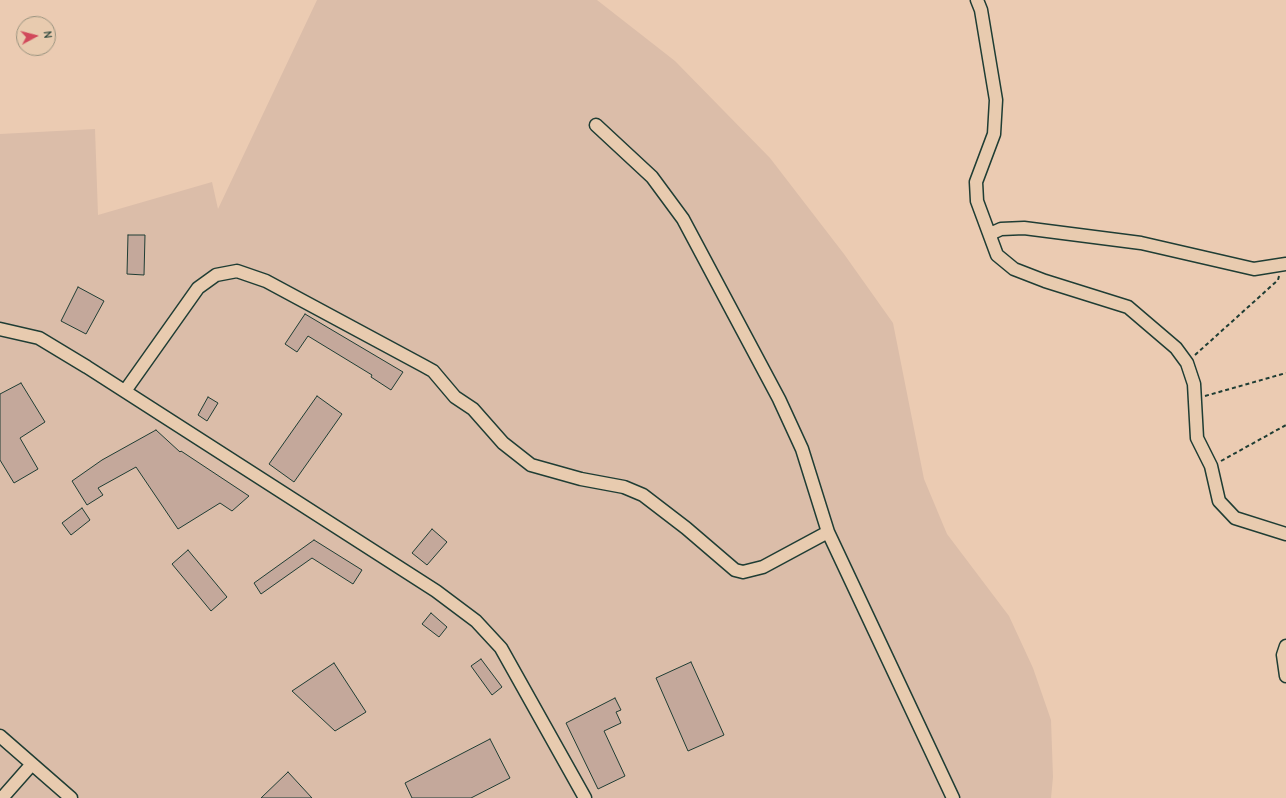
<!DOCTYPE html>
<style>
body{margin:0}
#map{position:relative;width:1286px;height:798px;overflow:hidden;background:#ebcbb2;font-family:"Comic Neue",sans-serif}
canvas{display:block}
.north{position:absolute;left:16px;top:16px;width:40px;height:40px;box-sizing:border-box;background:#e8cbaf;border:1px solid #98927e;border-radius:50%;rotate:83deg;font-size:11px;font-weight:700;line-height:16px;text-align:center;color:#1f3d34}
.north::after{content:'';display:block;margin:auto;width:14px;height:18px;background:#d1495b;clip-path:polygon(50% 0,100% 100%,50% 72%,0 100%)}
</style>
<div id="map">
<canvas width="1286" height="798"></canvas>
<div class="north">N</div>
</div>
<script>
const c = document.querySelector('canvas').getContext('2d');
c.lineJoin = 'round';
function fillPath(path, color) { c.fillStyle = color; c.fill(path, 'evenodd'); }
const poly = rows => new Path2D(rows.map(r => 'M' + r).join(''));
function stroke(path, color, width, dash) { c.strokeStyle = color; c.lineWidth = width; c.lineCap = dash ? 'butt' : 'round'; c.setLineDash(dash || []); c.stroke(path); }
const built = poly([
 [317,0,597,0,675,61,770,158,844,254,893,323,924,479,947,534,1009,616,1033,668,1051,720,1053,777,1051,798,0,798,0,134,95,129,98,215,212,182,218,209]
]);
const building = poly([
 [128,235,145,235,144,275,127,274,128,235],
 [78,287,104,301,86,334,61,321,78,287],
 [305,314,403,372,391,390,371,377,372,375,308,336,297,352,285,344,305,314],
 [21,383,45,422,20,438,38,469,14,483,0,460,0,394,21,383],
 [317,396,342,414,294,482,269,464,317,396],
 [208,397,218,403,207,421,198,415,208,397],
 [156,430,180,452,181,451,249,496,232,511,220,503,178,529,136,467,98,488,103,495,87,505,72,481,102,460,156,430],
 [82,508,90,520,71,535,62,523,82,508],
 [432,529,447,542,427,565,412,553,432,529],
 [314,540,362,570,353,584,312,558,261,594,254,583,314,540],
 [188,550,227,597,211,611,172,564,188,550],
 [431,613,447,627,439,637,422,624,431,613],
 [481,659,502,687,492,695,471,666,481,659],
 [691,662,724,735,688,751,656,678,691,662],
 [334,663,366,712,335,731,292,691,334,663],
 [615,698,621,710,616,712,621,723,604,731,625,776,598,789,566,723,615,698],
 [490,739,510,778,471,798,412,798,405,783,490,739],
 [288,772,312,798,261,798,288,772]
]);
const path = poly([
 [1195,355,1278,280,1279,276],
 [1205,396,1286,373],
 [1221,461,1286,425]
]);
const minor = poly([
 [977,0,981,10,996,100,994,134,976,182,977,201,997,255,1014,269,1045,281,1128,307,1176,348,1187,363,1194,384,1197,438,1211,466,1219,501,1235,518,1286,534],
 [596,125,652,177,683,219,779,399,802,449,828,532],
 [990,234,1001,229,1024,228,1141,243,1254,269,1286,264],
 [0,329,39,338,87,367,436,591,476,621,501,648,585,798],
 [125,391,198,288,216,275,237,271,266,281,424,366,433,371,455,397,473,409,503,443,531,465,581,479,624,487,643,495,686,528,735,570,743,572,763,567,828,532,953,798],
 [1286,646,1283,655,1286,676],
 [0,736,71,798],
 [2,798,32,764]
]);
fillPath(built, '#dbbda9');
fillPath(building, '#c4a89b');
stroke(building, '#1f3d34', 1);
stroke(minor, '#1f3d34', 15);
stroke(path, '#1f3d34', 2, [4, 3]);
stroke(minor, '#e8cbaf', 12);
</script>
